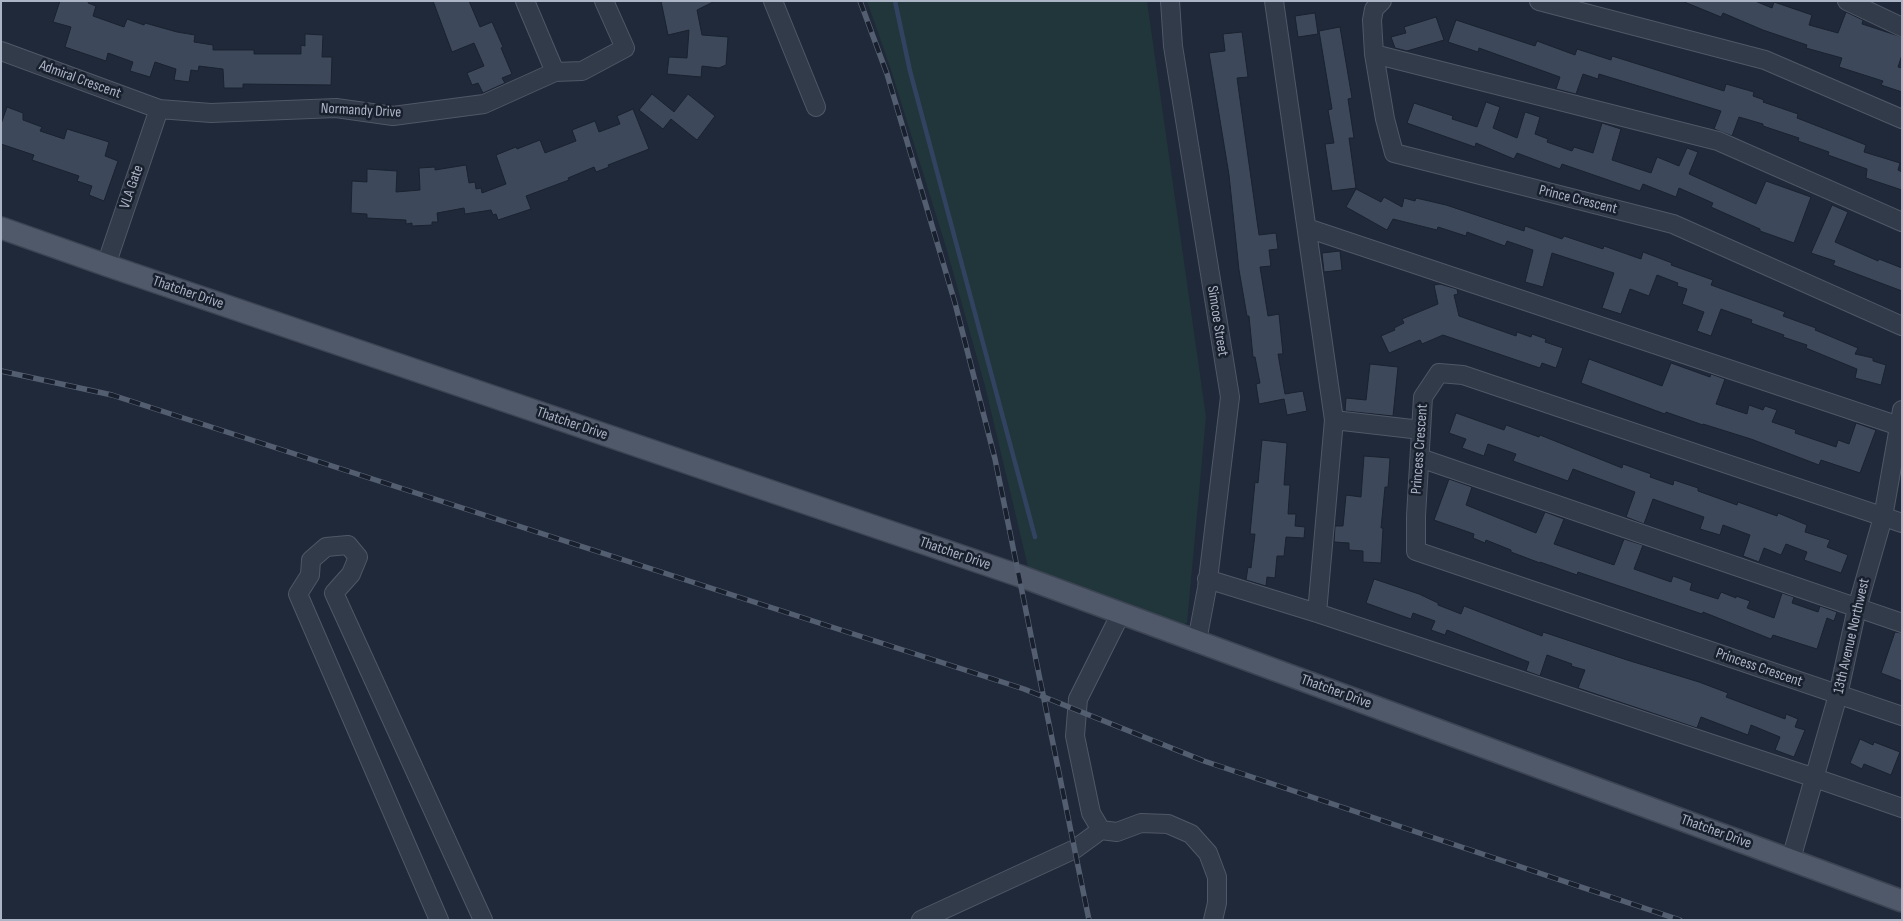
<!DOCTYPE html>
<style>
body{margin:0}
#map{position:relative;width:1903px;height:921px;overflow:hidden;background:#1f2939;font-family:"Sofia Sans Condensed",sans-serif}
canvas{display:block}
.frame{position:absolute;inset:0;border:2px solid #acb5c6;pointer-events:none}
</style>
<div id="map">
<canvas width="1903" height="921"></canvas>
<div class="frame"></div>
</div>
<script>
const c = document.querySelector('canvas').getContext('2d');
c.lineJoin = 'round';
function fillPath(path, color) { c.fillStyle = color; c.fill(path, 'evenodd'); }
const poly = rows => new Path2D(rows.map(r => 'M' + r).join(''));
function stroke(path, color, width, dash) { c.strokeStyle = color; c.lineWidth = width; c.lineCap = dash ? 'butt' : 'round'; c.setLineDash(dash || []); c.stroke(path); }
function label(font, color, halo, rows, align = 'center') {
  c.font = font + ' "Sofia Sans Condensed",sans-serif'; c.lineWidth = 5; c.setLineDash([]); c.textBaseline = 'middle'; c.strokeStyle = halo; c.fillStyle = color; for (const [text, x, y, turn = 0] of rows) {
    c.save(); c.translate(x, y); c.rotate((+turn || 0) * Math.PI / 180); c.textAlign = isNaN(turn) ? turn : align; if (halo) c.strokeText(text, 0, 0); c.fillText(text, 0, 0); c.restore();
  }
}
const green = poly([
 [867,1,1147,1,1206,417,1187,623,1174,627,1029,571,985,386,946,247,891,70]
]);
const stream = poly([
 [895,1,910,71,1035,537]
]);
const building = poly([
 [60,1,89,1,88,3,96,6,93,16,124,27,127,19,144,25,145,23,177,32,195,35,194,42,213,45,213,50,254,50,254,54,301,54,301,45,305,46,305,34,323,35,322,57,332,57,331,85,243,84,243,88,224,88,223,69,199,66,198,71,191,70,189,82,174,80,176,69,155,62,150,77,130,71,133,62,108,53,106,61,65,47,71,27,53,22,60,1],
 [433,1,469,1,480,27,492,22,503,47,501,48,512,74,502,78,505,83,483,93,478,83,472,85,467,73,484,66,474,43,452,52,433,1],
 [661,1,715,1,697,10,702,35,728,37,726,65,719,68,702,66,701,77,667,74,669,57,687,58,689,30,668,35,661,1],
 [1682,1,1755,1,1772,8,1774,2,1812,15,1809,25,1838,33,1846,12,1863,20,1862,24,1902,37,1902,55,1898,67,1902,68,1902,92,1881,85,1883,81,1839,67,1842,58,1806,48,1807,45,1763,30,1723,13,1721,17,1682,1],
 [1315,13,1318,34,1298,37,1295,16,1315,13],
 [1436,17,1444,40,1407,51,1395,48,1391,37,1406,33,1404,27,1436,17],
 [1456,20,1535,46,1537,41,1575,55,1577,49,1611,60,1612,56,1724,91,1726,84,1754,92,1753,96,1764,100,1763,102,1798,114,1797,118,1866,145,1864,152,1900,163,1898,170,1902,172,1902,190,1866,178,1867,169,1828,155,1829,152,1798,141,1799,138,1763,126,1763,124,1739,117,1732,136,1714,129,1721,111,1599,74,1598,79,1583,74,1576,94,1556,89,1560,77,1479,48,1478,52,1448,42,1456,20],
 [1340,27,1352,98,1348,99,1354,138,1349,138,1356,188,1332,191,1325,144,1334,143,1328,110,1332,109,1319,31,1340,27],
 [1242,32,1248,77,1237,78,1259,235,1276,233,1278,249,1269,250,1271,266,1260,267,1268,316,1279,314,1283,354,1278,354,1285,394,1303,391,1307,411,1287,415,1284,399,1259,404,1256,384,1260,383,1255,357,1253,357,1249,316,1247,316,1239,270,1229,175,1209,53,1225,51,1223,34,1242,32],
 [652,94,674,112,688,94,715,116,697,140,671,119,663,129,639,110,652,94],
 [1486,102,1500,107,1493,128,1517,138,1525,112,1540,117,1535,134,1548,139,1547,142,1572,151,1574,147,1593,153,1602,123,1621,129,1612,160,1651,173,1657,157,1679,166,1687,148,1698,152,1689,174,1756,204,1766,181,1811,197,1794,243,1760,231,1760,229,1711,207,1713,203,1679,188,1676,197,1643,184,1640,191,1562,164,1560,169,1517,153,1514,159,1476,143,1475,147,1407,123,1414,103,1453,116,1452,119,1477,127,1486,102],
 [7,107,23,113,23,120,42,127,40,131,64,139,67,129,109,142,105,156,118,161,104,201,89,195,92,186,77,181,79,176,32,160,34,155,1,144,1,124,7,107],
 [633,109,649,149,608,165,609,167,596,172,594,167,568,178,569,180,526,196,531,209,498,220,496,214,493,215,491,210,465,214,464,208,437,213,438,222,432,222,432,225,412,226,412,223,406,224,406,220,367,218,367,214,351,213,352,181,367,182,367,169,397,171,396,192,420,190,419,168,435,167,435,170,466,165,469,183,475,182,476,189,481,188,482,193,506,184,496,155,516,147,517,149,540,140,545,153,576,141,572,130,595,121,599,132,620,124,617,116,633,109],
 [1356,189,1381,202,1384,197,1402,207,1404,198,1415,201,1416,198,1446,205,1524,231,1525,226,1562,239,1564,236,1603,249,1604,246,1641,259,1643,252,1672,263,1671,265,1713,280,1711,285,1785,312,1783,316,1816,328,1815,330,1858,348,1855,354,1873,358,1873,361,1886,365,1881,385,1855,378,1857,369,1806,348,1807,345,1783,337,1784,335,1751,323,1752,320,1721,309,1711,336,1697,331,1704,312,1682,304,1687,289,1677,286,1678,283,1657,275,1649,296,1630,289,1621,314,1602,308,1614,273,1552,253,1543,287,1525,282,1533,250,1507,241,1505,246,1467,232,1466,236,1438,227,1437,230,1393,219,1387,230,1346,207,1356,189],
 [1832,205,1848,212,1835,242,1878,261,1879,259,1902,268,1902,291,1833,265,1835,261,1811,253,1832,205],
 [1340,251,1342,270,1324,272,1322,253,1340,251],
 [1440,284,1457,289,1458,294,1454,295,1459,316,1516,336,1517,332,1531,337,1532,334,1546,339,1545,342,1563,348,1556,368,1542,363,1540,368,1443,335,1422,344,1420,340,1389,353,1381,336,1395,330,1394,328,1404,323,1402,319,1438,304,1434,285,1440,284],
 [1589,359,1662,386,1671,363,1710,377,1711,374,1725,379,1716,404,1747,414,1749,405,1763,410,1765,406,1777,410,1772,422,1796,430,1795,433,1836,447,1838,440,1849,444,1856,423,1876,430,1860,473,1821,460,1819,465,1751,439,1703,424,1703,425,1666,412,1665,414,1581,383,1589,359],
 [1370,364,1398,367,1393,416,1345,411,1346,398,1366,400,1370,364],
 [1456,413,1504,430,1506,425,1539,437,1540,435,1622,468,1623,464,1651,474,1650,477,1673,485,1674,480,1698,488,1698,491,1737,505,1738,502,1777,516,1778,513,1807,525,1805,532,1830,540,1827,547,1848,555,1841,573,1804,560,1807,552,1786,544,1781,555,1764,548,1759,562,1743,556,1750,535,1723,525,1720,535,1700,529,1704,517,1653,499,1644,524,1626,517,1635,492,1573,469,1568,481,1513,461,1516,454,1488,444,1484,456,1462,448,1466,439,1449,433,1456,413],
 [1262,440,1287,443,1284,485,1290,485,1288,514,1296,514,1295,526,1305,527,1304,538,1286,537,1284,556,1277,556,1275,578,1267,577,1266,586,1246,580,1248,567,1251,568,1255,534,1250,534,1255,482,1258,483,1262,440],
 [1364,456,1390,458,1388,487,1385,487,1381,528,1383,528,1381,563,1363,562,1363,551,1349,550,1349,543,1334,542,1335,526,1343,526,1346,495,1361,497,1364,456],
 [1449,479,1472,487,1466,505,1536,533,1545,512,1564,519,1554,544,1614,565,1624,539,1643,545,1634,569,1671,582,1673,576,1692,583,1690,590,1718,599,1721,592,1736,598,1736,596,1750,601,1747,608,1774,618,1782,593,1794,597,1792,603,1818,612,1820,606,1837,612,1834,621,1827,618,1817,649,1773,635,1771,639,1703,612,1702,614,1578,572,1577,575,1540,562,1540,563,1511,552,1511,550,1486,540,1485,543,1473,538,1474,534,1434,520,1449,479],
 [1374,579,1419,594,1438,603,1438,605,1461,614,1464,606,1542,636,1543,632,1627,660,1699,682,1728,693,1726,697,1785,719,1786,714,1798,719,1795,727,1805,730,1794,757,1775,750,1780,737,1751,725,1748,735,1701,717,1697,728,1578,688,1585,670,1571,666,1572,664,1547,655,1540,676,1526,671,1529,662,1447,630,1445,635,1431,630,1435,621,1413,613,1411,619,1366,603,1374,579],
 [1895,632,1902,633,1902,681,1881,673,1895,632],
 [1860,739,1873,745,1874,742,1900,752,1891,775,1864,764,1862,769,1850,763,1860,739]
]);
const minor = poly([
 [773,1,816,107],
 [1170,1,1173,46,1230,397,1207,588,1197,641],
 [1274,1,1334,420,1317,613],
 [1382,1,1374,9,1372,20,1374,54,1385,119,1394,153,1673,224,1902,326],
 [1539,1,1765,60,1902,119],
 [1847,1,1902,27],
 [1,51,159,109,211,113,336,108,393,116,484,104,555,72,525,1],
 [1374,54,1718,141,1902,222],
 [555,72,582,71,625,48,604,1],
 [1307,228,1902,427],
 [106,265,159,109],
 [1334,420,1421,430],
 [1420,458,1902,623],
 [1902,523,1463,375,1439,373,1423,397,1416,516,1416,551,1902,716],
 [1207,579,1317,613,1815,778,1902,808],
 [1121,613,1078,699,1075,736,1091,813,1101,830,1117,832,1141,823,1168,824,1191,834,1208,853,1217,877,1217,903,1213,920],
 [1791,859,1838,695,1857,608,1883,517,1902,410],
 [439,920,298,594,310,575,311,560,326,547,348,545,358,557,351,574,334,593,483,920],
 [921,920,1075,849,1101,830]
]);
const major = poly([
 [1,228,106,265,1020,576,1902,901]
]);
const rail = poly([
 [860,1,887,74,955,303,995,459,1089,920],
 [1,371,112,395,1024,689,1204,761,1680,920]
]);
const streetNames = [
 ["Admiral Crescent",80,80,20],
 ["Normandy Drive",361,111,3],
 ["VLA Gate",132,187,-71],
 ["Prince Crescent",1578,200,14],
 ["Thatcher Drive",188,293,19],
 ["Simcoe Street",1217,321,81],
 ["Thatcher Drive",572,424,19],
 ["Princess Crescent",1420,449,-86],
 ["Thatcher Drive",955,554,19],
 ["13th Avenue Northwest",1852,636,-77],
 ["Princess Crescent",1759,668,19],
 ["Thatcher Drive",1336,692,20],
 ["Thatcher Drive",1716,832,20]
];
fillPath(green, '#21363a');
stroke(stream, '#314361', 4.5);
fillPath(building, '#3d485b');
stroke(building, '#1a222f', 1);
stroke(minor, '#505867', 20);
stroke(major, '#3c4453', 24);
stroke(minor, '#323b49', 18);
stroke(major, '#505969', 21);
stroke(rail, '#545e71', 5.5);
stroke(rail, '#18202d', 4, [11]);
label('15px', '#acb5c6', '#18202d', streetNames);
</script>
